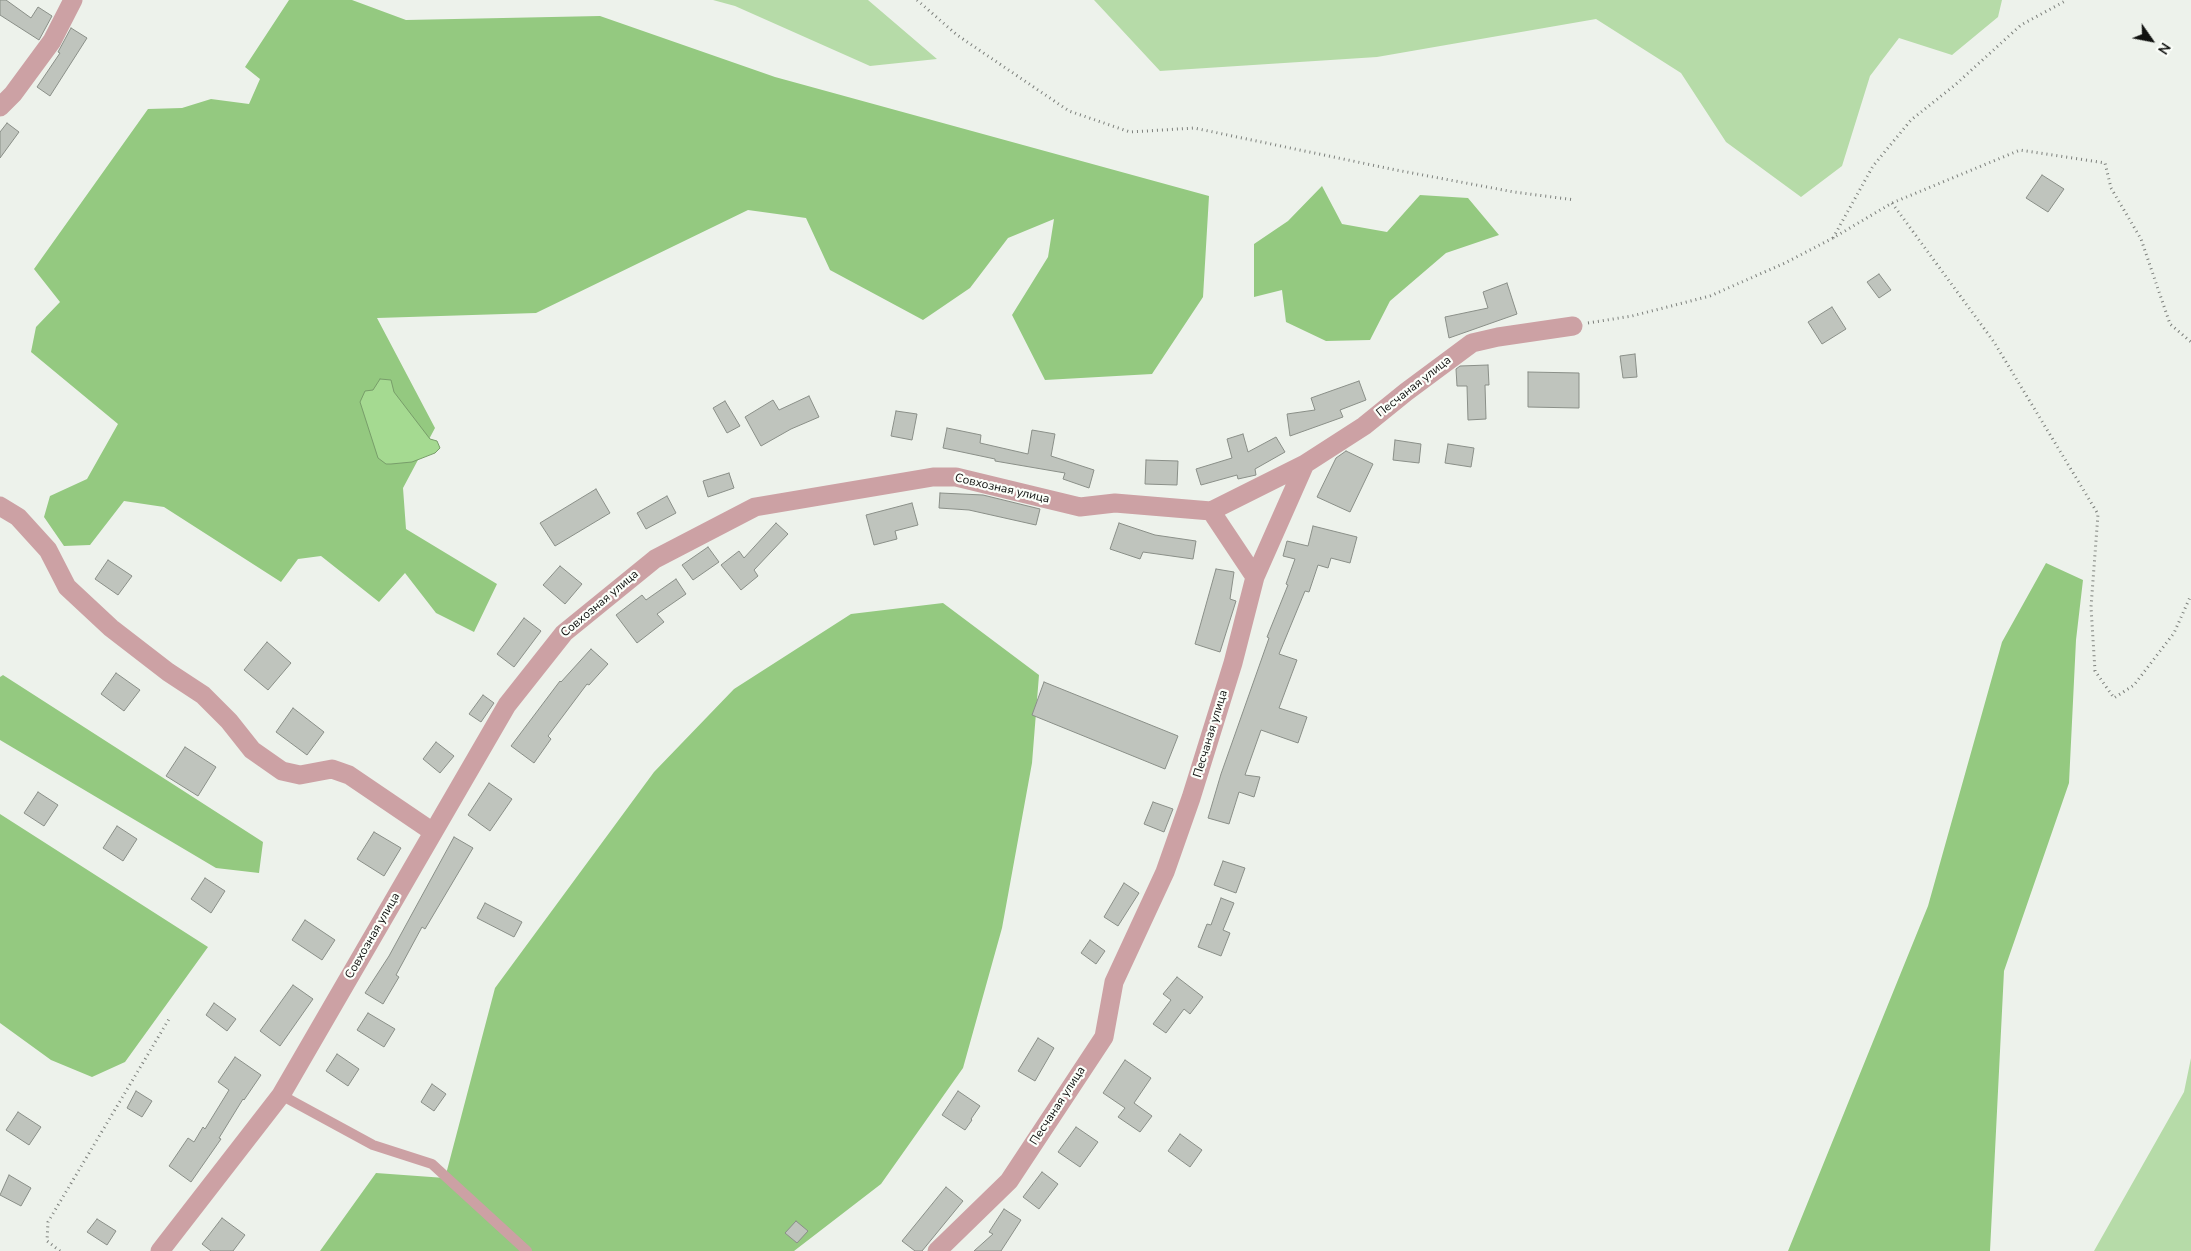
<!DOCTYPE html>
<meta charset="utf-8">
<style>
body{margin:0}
#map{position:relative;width:2191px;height:1251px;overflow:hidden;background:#edf2eb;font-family:"Nunito Sans",sans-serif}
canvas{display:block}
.north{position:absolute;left:2126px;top:15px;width:50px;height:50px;-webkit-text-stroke:4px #fcfffa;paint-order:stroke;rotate:123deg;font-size:14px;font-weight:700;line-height:20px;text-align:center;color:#101210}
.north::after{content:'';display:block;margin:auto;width:18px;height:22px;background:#101210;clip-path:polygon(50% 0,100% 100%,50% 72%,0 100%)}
</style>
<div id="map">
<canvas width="2191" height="1251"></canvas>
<div class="north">N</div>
</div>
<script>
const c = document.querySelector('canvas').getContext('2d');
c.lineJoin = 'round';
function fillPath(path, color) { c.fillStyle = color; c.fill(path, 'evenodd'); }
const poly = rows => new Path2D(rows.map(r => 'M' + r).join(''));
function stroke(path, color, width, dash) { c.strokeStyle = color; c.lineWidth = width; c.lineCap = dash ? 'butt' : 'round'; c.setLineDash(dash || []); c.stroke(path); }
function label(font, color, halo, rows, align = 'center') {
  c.font = font + ' "Nunito Sans",sans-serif'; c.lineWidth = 4.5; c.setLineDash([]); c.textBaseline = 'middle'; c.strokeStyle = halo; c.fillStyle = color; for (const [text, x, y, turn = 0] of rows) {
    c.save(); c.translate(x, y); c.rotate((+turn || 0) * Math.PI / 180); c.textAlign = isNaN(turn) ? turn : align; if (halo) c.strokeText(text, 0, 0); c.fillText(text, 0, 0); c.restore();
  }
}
const green = poly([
 [713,0,868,0,937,59,870,66,735,6],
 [1094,0,2002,0,1998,17,1952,55,1899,38,1870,76,1842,166,1801,197,1726,142,1681,73,1596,19,1377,57,1160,71],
 [2191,1058,2191,1251,2094,1251,2184,1092]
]);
const forest = poly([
 [289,0,352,0,406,20,600,16,775,77,1209,196,1203,297,1152,374,1045,380,1012,315,1048,257,1054,219,1008,238,970,288,923,320,830,270,806,218,748,210,536,313,377,318,435,428,403,488,406,529,497,584,474,632,436,613,405,573,379,602,321,556,298,559,281,582,164,507,124,501,90,545,64,546,44,517,50,496,87,479,118,424,31,352,36,327,60,302,34,269,148,109,182,108,211,99,249,104,260,79,245,67],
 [1322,186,1342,224,1387,232,1420,195,1468,198,1499,235,1446,253,1390,301,1370,340,1326,341,1286,322,1282,290,1254,297,1254,244,1288,221],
 [2046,563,2083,580,2076,640,2069,783,2004,971,1990,1251,1788,1251,1928,906,2002,642],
 [943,603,1039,675,1032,763,1002,928,963,1068,881,1184,794,1251,320,1251,376,1173,445,1178,495,988,654,772,734,689,851,614],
 [3,675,263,842,259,873,216,868,0,740,0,677],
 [0,814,208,947,125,1062,92,1077,51,1060,0,1023]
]);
const water = poly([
 [380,379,391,380,394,392,430,439,437,441,440,448,435,453,412,462,391,464,386,464,378,458,360,402,365,391,373,390,380,379]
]);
const building = poly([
 [0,0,6,0,31,18,38,7,52,16,39,40,0,15,0,0],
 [71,28,87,38,50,96,37,87,60,53,58,52,71,28],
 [7,123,19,132,0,158,0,132,7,123],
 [2042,175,2064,189,2048,212,2026,198,2042,175],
 [1879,274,1891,290,1879,298,1867,282,1879,274],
 [1507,283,1517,314,1449,338,1445,317,1488,308,1483,292,1507,283],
 [1832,307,1846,329,1822,344,1808,322,1832,307],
 [1635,354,1637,377,1623,378,1620,356,1635,354],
 [1488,365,1489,385,1485,385,1486,419,1468,420,1467,386,1457,386,1456,369,1460,366,1488,365],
 [1528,372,1579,373,1579,408,1528,407,1528,372],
 [1359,381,1366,400,1340,410,1343,417,1290,436,1287,414,1315,410,1311,398,1359,381],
 [809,396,819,417,791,429,761,446,745,417,773,400,779,410,809,396],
 [725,401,740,426,727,433,713,408,725,401],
 [896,411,917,414,912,440,891,436,896,411],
 [947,428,981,435,980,443,1028,454,1032,430,1055,434,1051,456,1094,470,1089,488,1063,479,1065,473,995,461,995,459,943,448,947,428],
 [1243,434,1248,452,1276,437,1285,452,1255,469,1256,475,1238,479,1237,475,1201,485,1196,469,1232,458,1227,439,1243,434],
 [1395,440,1421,444,1419,463,1393,460,1395,440],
 [1448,444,1474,448,1471,467,1445,463,1448,444],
 [1346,451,1373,464,1350,512,1317,497,1336,458,1346,451],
 [1146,460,1178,461,1177,485,1145,484,1146,460],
 [729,473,734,488,708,497,703,481,729,473],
 [596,489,610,513,555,546,540,523,596,489],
 [940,493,983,495,1040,509,1036,525,969,510,939,508,940,493],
 [667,496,676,513,646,529,637,513,667,496],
 [912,503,918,525,895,531,897,539,874,545,866,515,912,503],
 [776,523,788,534,754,570,758,576,741,590,721,565,739,551,744,558,776,523],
 [1119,523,1155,535,1196,541,1193,559,1143,552,1140,559,1110,549,1119,523],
 [1313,526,1357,537,1350,563,1331,558,1328,568,1318,565,1309,592,1305,591,1279,654,1297,660,1279,708,1307,717,1298,743,1261,730,1245,775,1260,777,1254,797,1239,792,1229,824,1208,818,1221,774,1269,638,1267,637,1288,585,1286,584,1295,559,1283,556,1287,541,1308,546,1313,526],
 [708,547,719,562,693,580,682,565,708,547],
 [108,560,132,576,118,595,95,579,108,560],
 [560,566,582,584,565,604,543,585,560,566],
 [1216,569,1234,572,1230,599,1236,601,1220,652,1195,644,1216,569],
 [676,579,686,594,657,614,664,622,637,643,616,615,642,595,646,600,676,579],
 [524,618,541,631,514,667,497,654,524,618],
 [267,642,291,663,268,690,244,670,267,642],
 [591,649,608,664,589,685,587,684,548,736,551,739,534,763,511,746,560,681,561,682,591,649],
 [116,673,140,690,124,711,101,694,116,673],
 [1044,682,1178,736,1165,769,1032,715,1044,682],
 [483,695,494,703,481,722,469,714,483,695],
 [293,708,324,732,307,755,276,732,293,708],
 [436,742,454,756,440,773,423,759,436,742],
 [185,747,216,767,198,796,166,776,185,747],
 [489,783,512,799,490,831,468,815,489,783],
 [38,792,58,805,44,826,24,813,38,792],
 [1153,802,1173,809,1164,832,1144,824,1153,802],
 [117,826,137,839,123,861,103,848,117,826],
 [374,832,401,848,384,876,357,859,374,832],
 [454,837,473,848,425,929,422,927,396,975,399,977,383,1004,365,993,389,956,454,837],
 [1223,861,1245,868,1236,893,1214,885,1223,861],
 [205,878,225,891,211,913,191,899,205,878],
 [1124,883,1139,893,1118,926,1104,917,1124,883],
 [1221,898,1234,903,1223,930,1230,933,1221,956,1198,947,1207,924,1211,925,1221,898],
 [485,903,522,922,514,937,477,918,485,903],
 [305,920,335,940,322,960,292,940,305,920],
 [1090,940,1105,951,1096,964,1081,953,1090,940],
 [1177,977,1203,997,1190,1014,1184,1009,1166,1033,1153,1024,1171,1000,1163,994,1177,977],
 [293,985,313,999,280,1046,260,1031,293,985],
 [214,1003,236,1019,227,1031,206,1015,214,1003],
 [368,1013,395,1029,384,1047,357,1030,368,1013],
 [1038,1038,1054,1048,1035,1081,1018,1071,1038,1038],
 [337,1054,359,1069,348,1086,326,1071,337,1054],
 [235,1057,261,1075,244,1100,243,1099,219,1138,221,1139,191,1182,169,1166,188,1138,194,1142,203,1127,205,1129,229,1090,218,1082,235,1057],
 [1125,1060,1151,1078,1134,1103,1152,1116,1140,1132,1118,1117,1125,1108,1103,1093,1125,1060],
 [432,1084,446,1094,434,1111,421,1102,432,1084],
 [136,1091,152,1101,142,1117,127,1108,136,1091],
 [958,1091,980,1106,971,1119,972,1120,965,1130,942,1115,958,1091],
 [18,1112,41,1127,29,1145,6,1130,18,1112],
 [1076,1127,1098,1142,1080,1167,1058,1152,1076,1127],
 [1180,1134,1202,1150,1190,1167,1168,1151,1180,1134],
 [1042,1172,1058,1184,1039,1209,1023,1197,1042,1172],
 [9,1175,31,1188,21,1206,0,1195,9,1175],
 [946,1187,963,1201,922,1251,915,1251,902,1241,946,1187],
 [1004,1209,1021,1220,1001,1251,974,1251,993,1234,989,1232,1004,1209],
 [222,1218,245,1235,233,1251,211,1251,202,1244,222,1218],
 [97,1219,116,1231,107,1245,87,1232,97,1219],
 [796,1221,808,1231,797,1243,785,1233,796,1221]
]);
const path = poly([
 [917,0,957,35,1069,111,1130,132,1194,128,1396,170,1514,192,1575,200],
 [1892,203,1994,342,2098,514,2091,607,2095,671,2114,698,2134,685,2174,633,2191,595],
 [1833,238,1873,166,1911,120,1955,85,2021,25,2067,0],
 [1588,323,1632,316,1710,296,1785,263,1833,238,1892,203,2020,150,2105,163,2111,188,2141,239,2170,324,2191,342],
 [60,1251,47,1241,48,1222,169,1019]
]);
const lane = poly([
 [281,1095,373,1145,432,1164,527,1251]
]);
const street = poly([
 [0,107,13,94,52,41,73,0],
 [0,506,18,517,48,550,67,587,111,628,168,672,203,695,229,721,252,750,282,771,300,775,332,769,349,775,433,832],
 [1211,511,1305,464],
 [160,1251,281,1095,507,705,564,633,655,559,755,507,933,477,956,477,1080,507,1115,503,1211,511,1255,577],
 [937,1251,1009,1181,1104,1037,1114,982,1165,872,1191,798,1233,663,1255,577,1305,464,1364,426,1406,392,1472,343,1498,337,1573,326]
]);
const streetNames = [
 ["Песчаная улица",1414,387,-38],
 ["Совхозная улица",1002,489,13],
 ["Совхозная улица",600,604,-40],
 ["Песчаная улица",1211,734,-73],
 ["Совхозная улица",373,936,-60],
 ["Песчаная улица",1058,1106,-57]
];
fillPath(green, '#b6dba8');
fillPath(forest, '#94c980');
fillPath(water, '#a5da91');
stroke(water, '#789e6a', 1);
fillPath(building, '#bfc4bd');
stroke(building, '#8a8f88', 1);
stroke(path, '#7d807c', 3, [1, 4]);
stroke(lane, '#cca1a4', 10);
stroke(street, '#cca1a4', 19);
label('12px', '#101210', '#fcfffa', streetNames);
</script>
